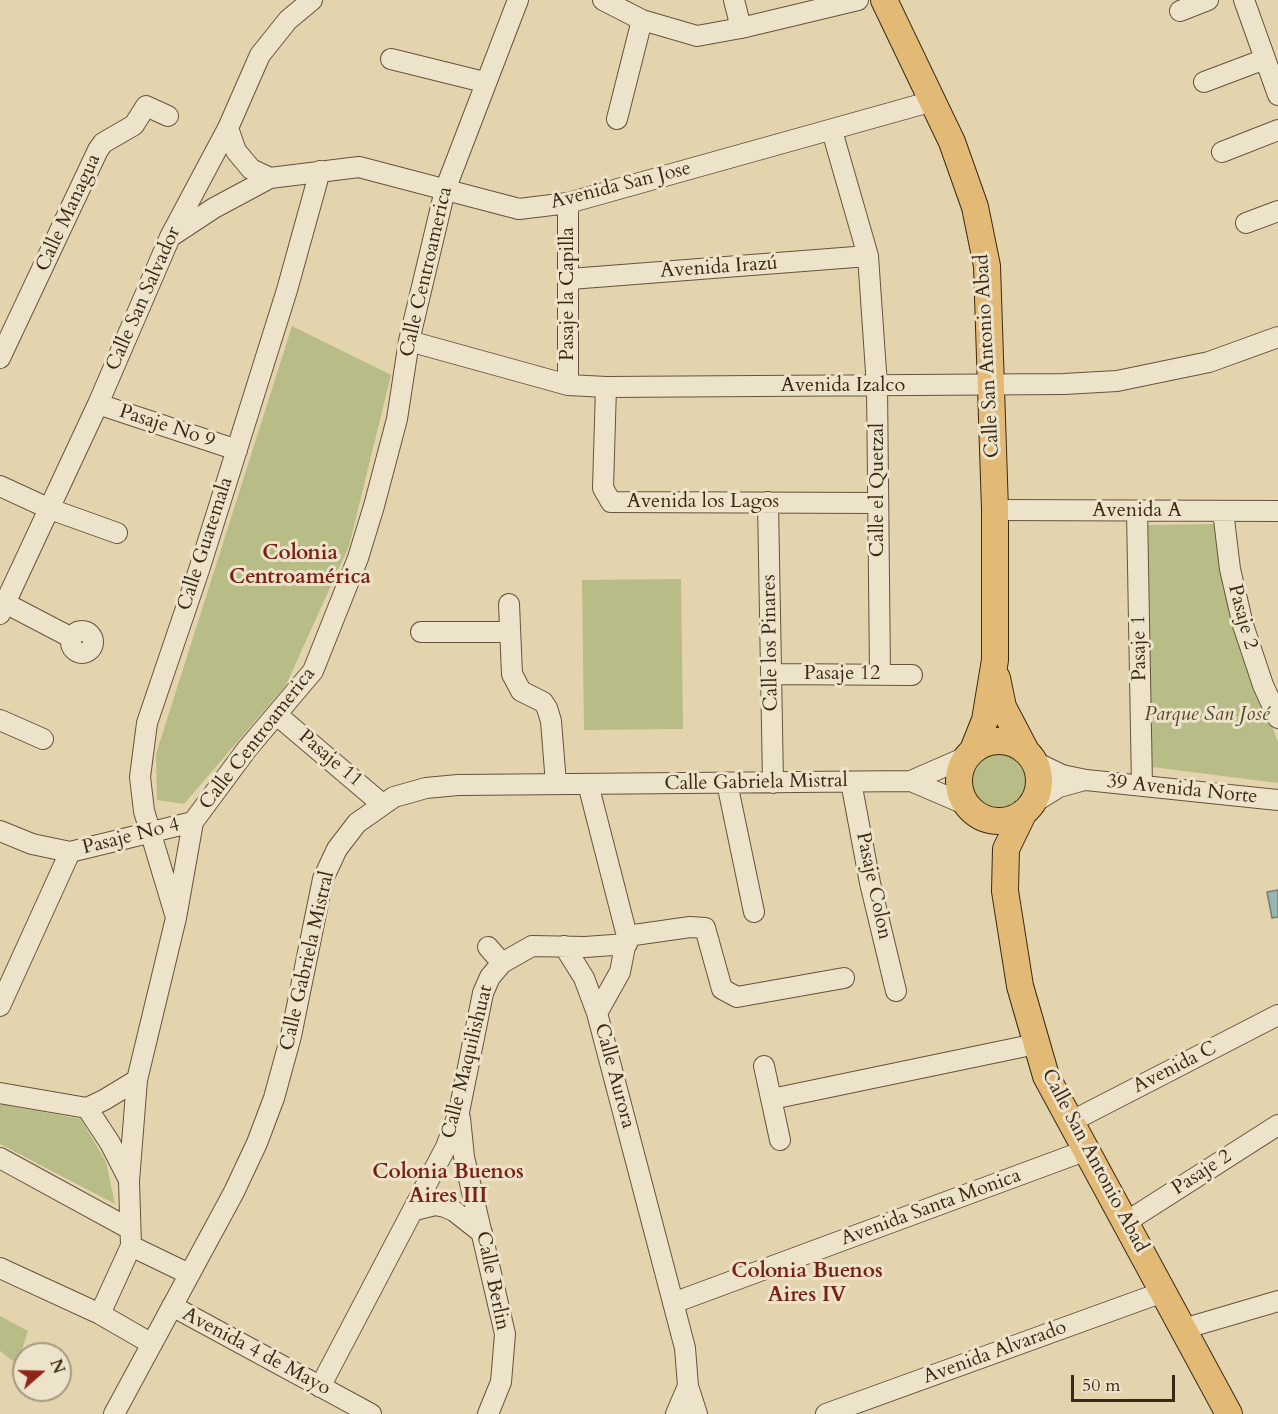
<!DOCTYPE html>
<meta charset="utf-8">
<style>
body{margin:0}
#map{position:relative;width:1278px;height:1414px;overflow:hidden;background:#e3d4ad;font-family:Cardo,serif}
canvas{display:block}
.north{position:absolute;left:12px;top:1342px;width:60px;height:60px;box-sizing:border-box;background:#ede3ca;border:2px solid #a69982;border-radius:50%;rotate:70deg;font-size:16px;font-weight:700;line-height:24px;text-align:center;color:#3b2916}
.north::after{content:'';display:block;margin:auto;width:21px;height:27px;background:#8f2418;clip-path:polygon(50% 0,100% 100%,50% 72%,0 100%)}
.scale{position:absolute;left:1071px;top:1375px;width:104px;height:27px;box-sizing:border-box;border:3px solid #3b2916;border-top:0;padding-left:8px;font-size:18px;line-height:21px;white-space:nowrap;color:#3b2916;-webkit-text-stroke:4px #ede3ca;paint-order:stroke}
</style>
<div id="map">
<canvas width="1278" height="1414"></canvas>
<div class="north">N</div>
<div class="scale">50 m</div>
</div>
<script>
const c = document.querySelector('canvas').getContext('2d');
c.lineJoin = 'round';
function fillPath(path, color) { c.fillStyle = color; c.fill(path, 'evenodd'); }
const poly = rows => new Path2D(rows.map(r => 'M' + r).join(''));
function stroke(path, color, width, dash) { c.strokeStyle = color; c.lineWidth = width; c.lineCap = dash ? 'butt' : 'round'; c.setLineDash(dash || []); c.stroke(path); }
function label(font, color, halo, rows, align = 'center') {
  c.font = font + ' Cardo,serif'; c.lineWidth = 6; c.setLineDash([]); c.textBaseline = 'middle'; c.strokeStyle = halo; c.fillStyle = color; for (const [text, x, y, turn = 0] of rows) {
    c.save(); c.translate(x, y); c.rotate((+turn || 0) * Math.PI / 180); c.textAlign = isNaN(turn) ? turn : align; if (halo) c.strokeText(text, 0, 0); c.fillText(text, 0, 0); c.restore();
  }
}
const green = poly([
 [292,326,391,375,349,546,286,685,184,804,157,800,156,754],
 [1220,524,1238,636,1278,742,1278,783,1152,767,1147,525],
 [681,579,683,729,584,730,582,580],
 '965 781a33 33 0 1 1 66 0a33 33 0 1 1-66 0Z',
 [0,1104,81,1119,106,1162,115,1204,0,1144],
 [0,1316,28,1331,22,1350,14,1362,0,1351]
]);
const water = poly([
 [1278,890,1278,917,1272,918,1267,892,1278,890]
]);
const minor = poly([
 [603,0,642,20,697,36,741,28,858,0],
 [734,0,741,28],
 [1244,0,1278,95],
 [1180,11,1208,0],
 [391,59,484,82],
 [1204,82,1265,59],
 [617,119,642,20],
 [228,128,236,151,251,169,270,178],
 [832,131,868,256,877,386,880,674],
 [1222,152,1278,130],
 [568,203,568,385],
 [1246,223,1278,211],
 [170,237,214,208,270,178,359,167,519,209,568,203,933,101],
 [570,279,868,256],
 [409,341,568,385,606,387,1064,384,1117,381,1209,362,1278,337],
 [0,358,98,150,103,143,134,125,146,106,168,116],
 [606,387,603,488,611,502,877,503],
 [98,404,237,450],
 [0,486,50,509,117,533],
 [768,502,773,783],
 [995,510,1278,511],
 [1137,511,1142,786],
 [1223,511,1230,569,1243,625,1263,685,1278,718],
 [5,603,72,638],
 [509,604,512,674,521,691,543,702,547,708,551,721,556,784],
 [0,614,98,404,170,237,228,128,260,55,288,20,312,0],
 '71 642a11 11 0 1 1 22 0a11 11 0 1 1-22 0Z',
 [421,632,510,632],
 [772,674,912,675],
 [277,715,382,804],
 [0,720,43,739],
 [1033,761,1062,775,1086,780,1278,800],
 [911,781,967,805],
 [851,782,870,883,896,991],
 [727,783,754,912],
 [588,784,627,936,620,972,597,1013],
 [1030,805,1059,787,1081,781],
 [0,831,32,844,70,852,193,822],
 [175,914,144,811,140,777,147,723,199,570,287,290,320,171],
 [627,936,690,927,705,928,722,989,737,997,844,978],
 [564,946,584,978,597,1013,685,1348,688,1386,676,1414],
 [488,947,502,963],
 [0,1006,70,852],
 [764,1066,780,1140],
 [0,1093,87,1108,104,1100,137,1080],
 [772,1099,1036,1044],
 [87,1108,110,1143,129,1180],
 [460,1118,464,1157,505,1334,501,1382,488,1414],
 [1072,1121,1278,1015],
 [0,1158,130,1229],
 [415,1210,435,1205,445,1207,454,1211,482,1233],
 [1126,1222,1278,1125],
 [131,1246,189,1274],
 [0,1268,100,1314,152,1344],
 [673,1303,1087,1150],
 [172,1306,371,1414],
 [100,1314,131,1246,129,1181,137,1080,176,918,193,822,247,749,313,671,358,558,374,506,397,419,409,341,445,190,518,0],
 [1183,1329,1278,1301],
 [688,1386,697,1414],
 [320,1387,446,1147,459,1112,483,993,490,977,502,963,532,946,585,947,627,944],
 [114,1414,234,1192,257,1143,274,1098,291,1036,323,879,337,849,357,823,394,797,426,788,458,785,911,781,966,757],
 [826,1414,1163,1292]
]);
const major = poly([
 [884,0,952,142,975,207,987,266,995,510,995,660,985,720,973,750],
 [997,678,1003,707,1026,751],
 '959 781a40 40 0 1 1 80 0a40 40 0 1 1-80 0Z',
 [1024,812,1006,849,1005,891,1020,986,1046,1076,1229,1414]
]);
const streetNames = [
 ["Avenida San Jose",621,186,-14],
 ["Calle Managua",69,213,-65],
 ["Avenida Irazú",719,268,-4],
 ["Calle Centroamerica",427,272,-77],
 ["Pasaje la Capilla",568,294,-90],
 ["Calle San Salvador",144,299,-66],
 ["Calle San Antonio Abad",988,356,-93],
 ["Avenida Izalco",843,386],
 ["Pasaje No 9",167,427,18],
 ["Calle el Quetzal",878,490,-90],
 ["Avenida los Lagos",703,502],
 ["Avenida A",1137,511],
 ["Calle Guatemala",206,544,-72],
 ["Pasaje 2",1242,617,75],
 ["Calle los Pinares",771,643,-91],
 ["Pasaje 1",1140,648,-91],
 ["Pasaje 12",842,674],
 ["Calle Centroamerica",258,739,-52],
 ["Pasaje 11",330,759,40],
 ["Calle Gabriela Mistral",756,783,-1],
 ["39 Avenida Norte",1182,790,6],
 ["Pasaje No 4",131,837,-14],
 ["Pasaje Colon",873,886,78],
 ["Calle Gabriela Mistral",308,961,-77],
 ["Calle Maquilishuat",468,1062,-76],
 ["Avenida C",1175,1068,-27],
 ["Calle Aurora",614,1076,75],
 ["Calle San Antonio Abad",1094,1161,62],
 ["Pasaje 2",1202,1173,-33],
 ["Avenida Santa Monica",931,1208,-20],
 ["Calle Berlin",492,1281,78],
 ["Avenida 4 de Mayo",256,1352,28],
 ["Avenida Alvarado",995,1353,-20]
];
const parkNames = [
 ["Parque San José",1207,715]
];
const neighbourhoodNames = [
 ["Colonia",300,554],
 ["Centroamérica",300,578],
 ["Colonia Buenos",448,1173],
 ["Aires III",448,1197],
 ["Colonia Buenos",807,1272],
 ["Aires IV",807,1296]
];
fillPath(green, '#b8bc87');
fillPath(water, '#98b6b3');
stroke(water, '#737e74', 1.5);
stroke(minor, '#65543c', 22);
stroke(major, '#3b2916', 28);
stroke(minor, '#ede3ca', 20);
stroke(major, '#e2ba76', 26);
label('20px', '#3b2916', '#ede3ca', streetNames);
label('italic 20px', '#54462d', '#ede3ca', parkNames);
label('bold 21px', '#7a1f14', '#ede3ca', neighbourhoodNames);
</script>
